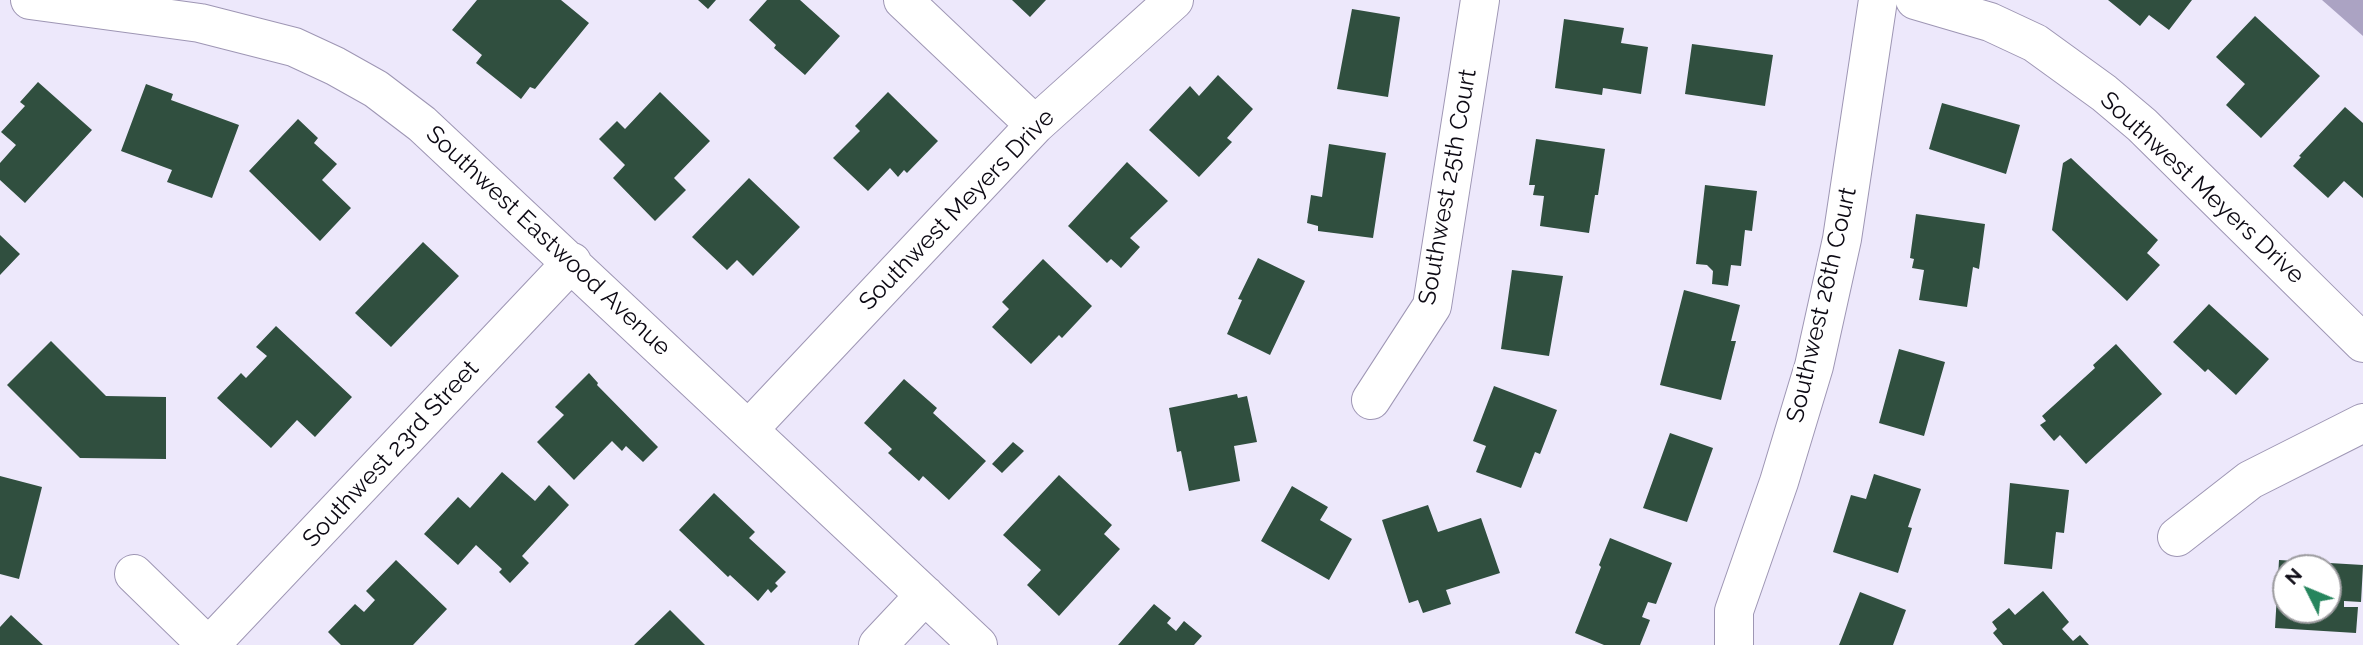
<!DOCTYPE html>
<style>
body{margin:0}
#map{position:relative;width:2363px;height:645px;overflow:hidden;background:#ede8fb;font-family:Raleway,sans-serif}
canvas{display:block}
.north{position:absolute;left:2272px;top:554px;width:70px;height:70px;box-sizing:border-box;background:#fff;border:2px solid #9e9da1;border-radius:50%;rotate:313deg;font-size:19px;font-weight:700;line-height:28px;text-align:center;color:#0d0a14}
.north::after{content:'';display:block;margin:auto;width:24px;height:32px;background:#26855d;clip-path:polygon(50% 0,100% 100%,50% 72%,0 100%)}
</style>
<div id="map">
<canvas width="2363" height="645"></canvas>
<div class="north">N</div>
</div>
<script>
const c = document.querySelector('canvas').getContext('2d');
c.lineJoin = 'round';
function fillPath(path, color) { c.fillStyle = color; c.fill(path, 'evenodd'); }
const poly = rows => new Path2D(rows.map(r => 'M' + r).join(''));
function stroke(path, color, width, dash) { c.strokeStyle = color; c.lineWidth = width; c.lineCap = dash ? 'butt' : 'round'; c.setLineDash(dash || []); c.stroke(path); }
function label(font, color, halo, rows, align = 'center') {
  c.font = font + ' Raleway,sans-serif'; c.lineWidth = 7; c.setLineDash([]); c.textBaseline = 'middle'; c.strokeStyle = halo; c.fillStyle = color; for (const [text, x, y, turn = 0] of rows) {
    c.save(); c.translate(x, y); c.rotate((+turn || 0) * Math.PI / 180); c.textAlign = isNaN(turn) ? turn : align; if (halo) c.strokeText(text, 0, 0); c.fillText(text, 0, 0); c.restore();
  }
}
const forest = poly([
 [2322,0,2363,0,2363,36]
]);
const building = poly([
 [477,0,561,0,589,23,535,89,530,87,521,99,476,63,482,55,452,30],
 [698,0,716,0,708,9],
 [767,0,800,0,840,36,805,75,774,48,776,45,749,20],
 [1012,0,1046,0,1030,17],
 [2108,0,2192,0,2169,30,2149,15,2140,26],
 [1352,9,1400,17,1388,97,1337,89],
 [2255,16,2320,76,2261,138,2226,105,2245,84,2216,57],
 [1564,19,1624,28,1621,43,1648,47,1641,94,1603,88,1602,95,1555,88],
 [1692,44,1773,55,1765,106,1685,94],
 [1218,75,1253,109,1227,138,1232,142,1199,177,1149,130,1190,86,1199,96],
 [38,82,92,130,25,203,0,180,0,163,16,145,1,132,25,106,20,102],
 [146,84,173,94,171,100,239,125,212,198,167,182,172,170,121,151],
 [660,92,710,141,674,178,686,190,655,221,613,178,625,165,599,139,617,121,625,129],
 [888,92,938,141,907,173,904,170,898,177,890,168,868,191,833,158,860,131,855,126],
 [1942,103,2020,125,2006,174,1929,149],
 [2345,107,2363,123,2363,198,2344,181,2328,198,2293,166,2301,157,2299,156],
 [298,119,318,138,314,143,337,164,322,180,351,208,320,241,249,171],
 [1536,139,1605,149,1598,195,1595,195,1589,233,1540,226,1544,196,1533,195,1535,185,1529,185],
 [1329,144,1386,153,1373,238,1318,231,1318,226,1307,223,1311,195,1322,197],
 [2071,158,2158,240,2147,253,2160,265,2127,301,2052,230,2063,163],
 [1127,162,1168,201,1130,238,1140,247,1121,268,1111,259,1107,263,1068,226],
 [749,178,800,227,753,276,737,260,727,270,692,237],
 [1705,185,1757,191,1752,231,1745,230,1741,266,1731,265,1728,286,1712,284,1713,271,1707,265,1696,264],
 [1916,214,1985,224,1979,269,1973,267,1967,307,1919,300,1924,270,1912,268,1914,259,1910,258],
 [0,235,20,254,0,275],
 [423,242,459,276,391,347,355,313],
 [1258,258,1305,281,1270,355,1227,334,1242,300,1238,299],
 [1043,259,1092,306,1062,338,1059,335,1031,364,992,327,1009,309,1002,302],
 [1512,270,1563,276,1549,356,1501,349],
 [1684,290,1740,305,1731,341,1736,341,1721,400,1660,385],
 [2209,304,2269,359,2236,395,2208,369,2205,372,2173,342],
 [276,326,352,397,315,437,297,420,271,448,217,398,241,373,246,378,267,356,256,347],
 [51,341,106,396,166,397,166,459,80,458,7,385],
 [2116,344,2162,394,2086,464,2060,435,2054,441,2040,425,2046,421,2042,416,2095,368,2093,365],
 [1899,349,1945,362,1924,436,1879,423],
 [589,373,598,383,597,385,658,447,643,462,626,446,622,451,612,441,574,480,537,442,564,415,555,407],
 [904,379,937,408,933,413,986,461,949,500,923,476,919,481,888,453,892,449,864,423],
 [1494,386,1557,410,1540,454,1535,452,1521,488,1476,472,1486,446,1473,441],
 [1237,394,1238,398,1247,396,1257,442,1234,446,1240,481,1189,491,1181,451,1177,452,1169,408],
 [1670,433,1713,448,1687,522,1643,508],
 [1013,442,1024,451,1002,473,992,464],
 [502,472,535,501,549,485,569,505,522,556,529,563,510,583,499,572,502,569,476,545,458,565,424,534,458,497,470,508],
 [1874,474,1921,489,1908,527,1912,528,1898,573,1833,552,1851,495,1866,499],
 [1059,475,1112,525,1104,534,1120,549,1059,616,1027,585,1041,570,1003,535],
 [0,476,42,487,19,579,0,574],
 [2010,483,2069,490,2064,533,2056,532,2052,569,2004,564],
 [1292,486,1328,507,1320,520,1352,539,1329,580,1261,541],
 [714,493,755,532,749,538,786,572,775,583,778,586,771,593,768,589,758,601,730,575,728,577,679,530],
 [1428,505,1438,532,1481,518,1500,573,1446,590,1451,604,1423,613,1418,600,1409,603,1382,520],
 [1610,538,1672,563,1656,604,1648,602,1642,617,1650,620,1640,645,1604,645,1575,633,1601,567,1599,565],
 [396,560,447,609,413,645,341,645,328,632,355,604,364,612,375,600,366,591],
 [2279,560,2363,565,2361,602,2344,601,2344,607,2358,607,2356,633,2275,628],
 [2286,568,2328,568,2328,610,2286,610],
 [2043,591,2069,622,2062,629,2073,641,2080,635,2089,645,2003,645,1993,633,1997,629,1992,622,2009,608,2015,615],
 [1860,592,1906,610,1893,645,1839,645],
 [1154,604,1171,618,1167,623,1176,631,1184,621,1202,636,1194,645,1118,645],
 [670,610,705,645,634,645],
 [11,615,43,645,0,645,0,627]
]);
const minor = poly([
 [30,0,200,23,294,47,335,66,376,89,422,124,978,645],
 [903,0,1035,125],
 [1915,0,1990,22,2035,43,2104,93,2142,125,2363,343],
 [1371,400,1432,306,1480,0],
 [749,429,1035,125,1174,0],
 [2177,537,2250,480,2363,423],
 [134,574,207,645],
 [210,645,572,262],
 [878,645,925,595],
 [1734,645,1734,611,1779,482,1814,366,1842,239,1878,0]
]);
const streetNames = [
 ["Southwest 25th Court",1448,187,-80],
 ["Southwest Meyers Drive",2202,188,43],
 ["Southwest Meyers Drive",957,210,-46],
 ["Southwest Eastwood Avenue",548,241,43],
 ["Southwest 26th Court",1822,305,-77],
 ["Southwest 23rd Street",391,454,-47]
];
fillPath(forest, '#aba3c3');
fillPath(building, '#304f3f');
stroke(minor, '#9e96b4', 40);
stroke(minor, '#fff', 38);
label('24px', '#0d0a14', '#fff', streetNames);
</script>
